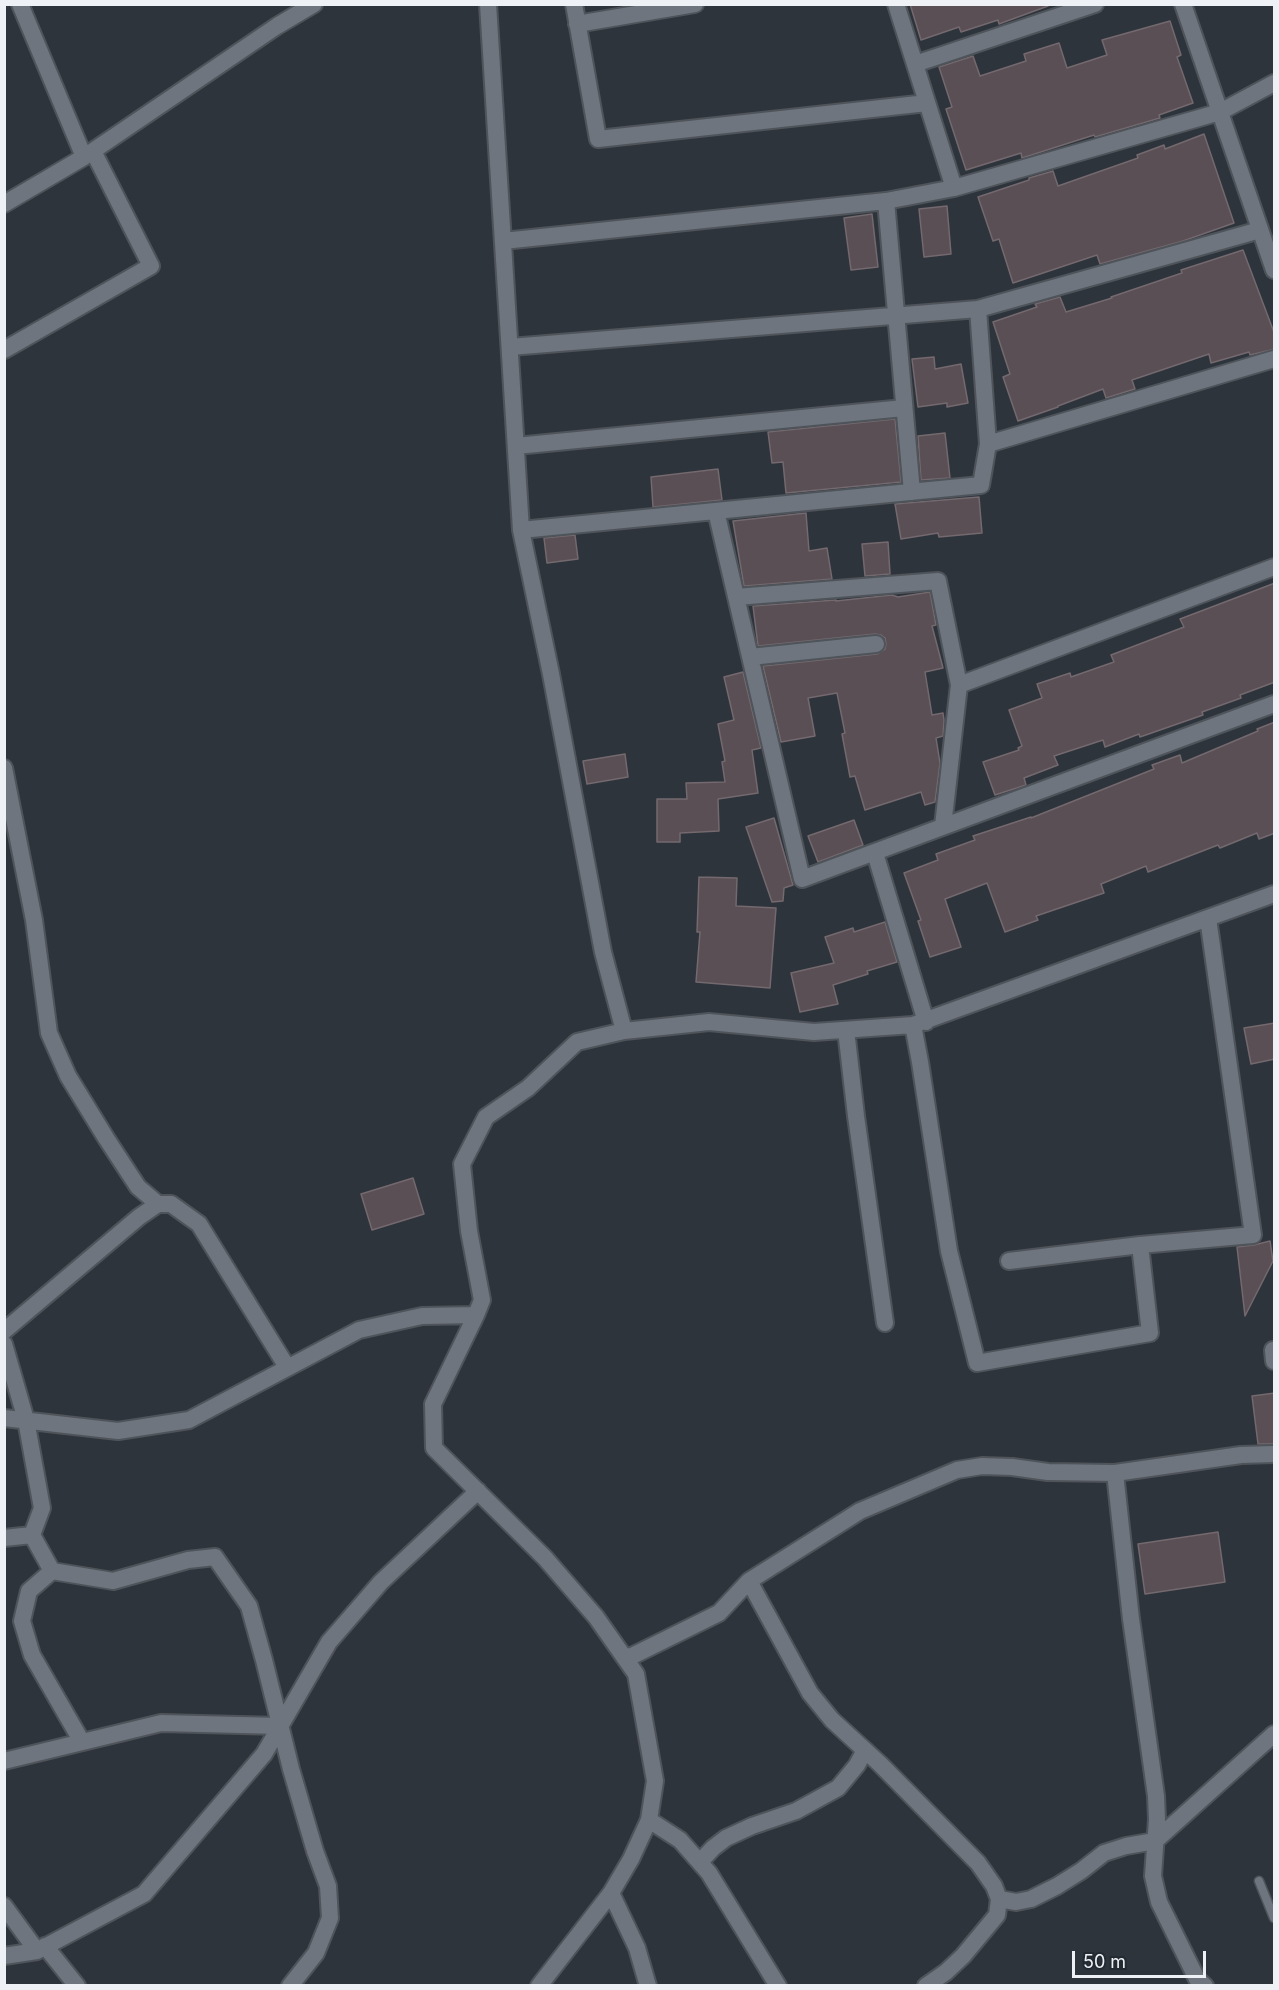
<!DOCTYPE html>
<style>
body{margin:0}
#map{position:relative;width:1279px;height:1990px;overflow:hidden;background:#2e343c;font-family:Inter,sans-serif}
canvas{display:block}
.frame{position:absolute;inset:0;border:6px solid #eef2f7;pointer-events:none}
.scale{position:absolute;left:1072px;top:1951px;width:134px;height:27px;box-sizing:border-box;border:3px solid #eef2f7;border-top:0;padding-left:8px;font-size:18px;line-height:21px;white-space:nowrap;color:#eef2f7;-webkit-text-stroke:4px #242a31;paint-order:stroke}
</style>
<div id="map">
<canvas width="1279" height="1990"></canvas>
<div class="frame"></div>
<div class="scale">50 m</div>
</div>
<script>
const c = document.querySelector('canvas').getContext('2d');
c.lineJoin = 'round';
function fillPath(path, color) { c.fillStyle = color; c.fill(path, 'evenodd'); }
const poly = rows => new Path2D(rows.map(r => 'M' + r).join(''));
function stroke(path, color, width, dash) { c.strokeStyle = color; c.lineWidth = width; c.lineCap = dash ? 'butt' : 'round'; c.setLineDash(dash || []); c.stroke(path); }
const building = poly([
 [910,4,1047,4,1048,6,999,24,998,20,961,32,959,27,921,40,910,4],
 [1170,21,1181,55,1177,57,1193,103,1159,115,1160,118,1095,137,1094,135,1022,158,1021,153,966,170,946,109,952,107,939,67,973,56,980,76,1026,61,1024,54,1059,43,1067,68,1107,55,1102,40,1170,21],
 [1204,134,1234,223,1183,241,1100,264,1097,255,1013,283,999,239,993,241,978,197,1029,180,1029,178,1053,171,1058,186,1138,158,1137,155,1164,145,1165,149,1204,134],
 [947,206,951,254,924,257,919,209,947,206],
 [872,214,878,267,851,270,844,218,872,214],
 [1243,250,1275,335,1275,349,1250,355,1249,352,1211,363,1209,354,1132,380,1135,389,1106,398,1103,389,1058,406,1058,407,1018,421,1003,377,1010,374,993,322,1037,307,1035,304,1060,297,1066,312,1112,298,1111,297,1182,273,1181,270,1243,250],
 [934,357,935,369,961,364,968,403,947,407,947,403,918,407,912,359,934,357],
 [895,419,901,482,786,493,783,462,772,463,768,432,895,419],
 [945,433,950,478,921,480,918,436,945,433],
 [718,469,722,500,653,507,651,477,718,469],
 [979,497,982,533,939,537,938,533,901,539,895,504,979,497],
 [806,513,809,551,827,548,832,579,744,586,733,521,806,513],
 [575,535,578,559,547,563,544,538,575,535],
 [888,542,890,574,865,576,862,544,888,542],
 [1275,583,1275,682,1240,695,1241,698,1202,712,1203,715,1140,737,1139,734,1105,747,1103,740,1054,756,1058,765,1024,778,1026,785,995,795,983,762,1019,750,1018,748,1022,746,1009,710,1042,698,1037,684,1070,673,1071,677,1114,662,1111,655,1184,627,1180,619,1275,583],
 [930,592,936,625,932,626,943,668,925,672,932,715,943,713,944,720,943,736,936,738,940,763,935,802,925,805,921,792,865,810,855,776,850,777,842,734,845,733,837,693,808,698,815,736,781,742,763,666,877,654,885,649,886,644,885,638,881,635,875,634,758,646,753,606,836,600,836,601,892,595,898,597,930,592],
 [743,672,761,748,752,750,758,793,718,799,719,831,680,833,680,842,657,842,657,799,687,799,686,783,725,782,722,762,725,761,718,724,734,720,724,677,743,672],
 [1275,722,1275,833,1259,839,1257,833,1220,848,1218,845,1148,872,1146,866,1101,884,1104,893,1036,916,1038,920,1005,932,987,883,945,899,961,947,930,957,918,921,921,920,904,873,938,860,936,854,975,840,973,836,1031,817,1031,818,1154,769,1152,765,1180,755,1182,763,1258,731,1257,729,1275,722],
 [625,754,628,777,587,784,583,761,625,754],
 [774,818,793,885,784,888,783,901,772,902,746,827,774,818],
 [854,820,863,845,818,862,808,836,854,820],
 [699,877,737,878,736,906,776,908,770,988,696,982,700,932,697,932,699,877],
 [885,922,897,962,867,971,868,974,833,985,838,1004,800,1012,791,973,834,963,825,937,853,928,854,932,885,922],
 [1275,1023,1275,1059,1251,1064,1244,1028,1275,1023],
 [413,1178,424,1214,372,1230,361,1194,413,1178],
 [1270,1241,1273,1261,1245,1316,1237,1247,1254,1245,1270,1241],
 [1275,1393,1275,1444,1258,1444,1252,1396,1275,1393],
 [1218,1532,1225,1582,1145,1594,1138,1544,1218,1532]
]);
const lane = poly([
 [1259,1881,1274,1918]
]);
const street = poly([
 [20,4,84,157],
 [488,4,521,530,551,674,603,952,624,1031],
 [574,4,598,139,927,103],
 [896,4,954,188],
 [1183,4,1274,270],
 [577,24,695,4],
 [915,64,1095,4],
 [886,201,912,492],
 [4,204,84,157,277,26,314,4],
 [503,241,886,201,954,188,1220,112,1274,83],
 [978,309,1260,230],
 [510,347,978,309,988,444],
 [4,350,151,266,93,151],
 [516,446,904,408],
 [716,511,802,879,1274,704],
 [521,530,981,485,988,444,1274,359],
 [736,597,938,581,959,685,943,826],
 [750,657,876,644],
 [959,685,1274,567],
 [4,768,34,920,49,1033,68,1076,106,1138,138,1187,158,1204],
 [875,853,926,1022],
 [913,1025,920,1062,949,1251,977,1363,1150,1333,1140,1245,1253,1235,1208,918],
 [846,1030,856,1116,885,1323],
 [1009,1261,1140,1245],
 [476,1315,433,1404,434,1448,545,1558,596,1617,636,1674,655,1781,649,1820,631,1859,611,1893,539,1986],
 [4,1331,139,1217,158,1204,171,1204,199,1224,287,1367],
 [4,1344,26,1420,42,1508,32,1535,52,1571,113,1581,188,1560,215,1557,249,1606,264,1660,291,1769,315,1851,328,1886,330,1918,316,1953,290,1986],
 [1273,1350,1274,1361],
 [4,1418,118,1431,189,1420,359,1330,422,1316,476,1315,482,1300,469,1231,462,1164,486,1117,528,1088,577,1042,624,1031,709,1022,814,1032,913,1025,1274,894],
 [1115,1473,1131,1619,1156,1796,1157,1819,1153,1876,1159,1902,1197,1979,1205,1986],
 [4,1538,32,1535],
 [52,1571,29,1591,22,1621,32,1655,82,1742],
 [749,1581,860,1511,957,1470,982,1466,1012,1467,1048,1472,1115,1473,1241,1455,1274,1454],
 [624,1657,632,1656,719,1613,749,1581,810,1693,832,1720,880,1764,978,1863,994,1886,999,1899,997,1915,963,1956,946,1972,926,1986],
 [4,1761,161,1723,280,1726],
 [649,1820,680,1840,709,1873,778,1986],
 [700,1862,713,1848,726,1838,752,1826,796,1811,838,1788,857,1765,865,1750],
 [611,1893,637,1948,648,1986],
 [999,1899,1016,1902,1031,1899,1057,1886,1081,1871,1104,1853,1126,1846,1155,1841,1274,1734],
 [4,1906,37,1951],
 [45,1946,77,1986],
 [4,1956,37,1951,144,1894,264,1754,329,1642,381,1582,478,1491]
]);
fillPath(building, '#594f54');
stroke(building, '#73696e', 1.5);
stroke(lane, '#4e545a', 11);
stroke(street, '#4e545a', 20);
stroke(lane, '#6e757e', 8);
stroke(street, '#6e757e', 16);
</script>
